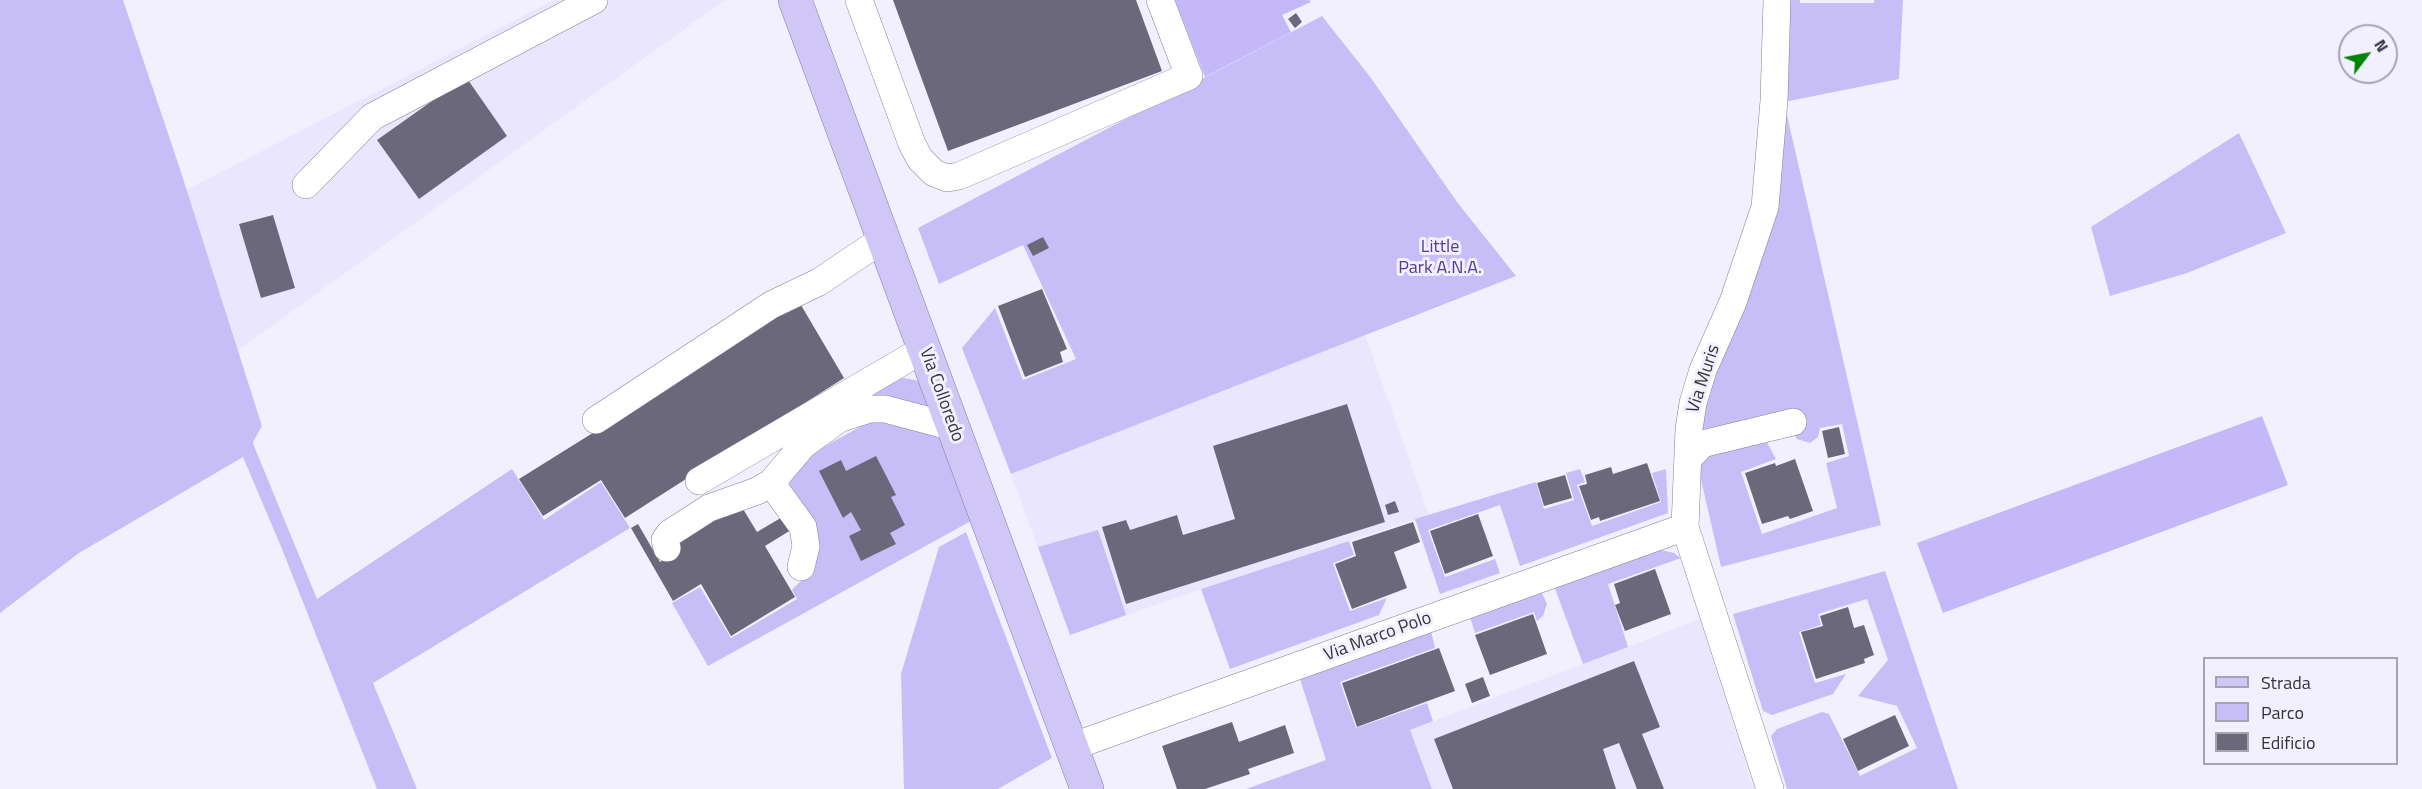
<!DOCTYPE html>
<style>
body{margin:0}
#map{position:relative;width:2422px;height:789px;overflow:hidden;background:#f2f0fe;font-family:"Titillium Web",sans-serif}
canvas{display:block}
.legend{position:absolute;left:2203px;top:657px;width:195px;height:108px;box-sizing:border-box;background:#f2f0fe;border:2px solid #a6a4b0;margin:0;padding:8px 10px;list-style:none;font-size:18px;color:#34333c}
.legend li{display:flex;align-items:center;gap:12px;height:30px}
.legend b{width:30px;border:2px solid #a6a4b0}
.north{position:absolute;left:2338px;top:24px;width:60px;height:60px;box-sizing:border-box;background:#f2f0fe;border:2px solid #a6a4b0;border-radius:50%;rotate:58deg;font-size:16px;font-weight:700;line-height:24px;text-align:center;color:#34333c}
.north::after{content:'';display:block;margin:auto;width:21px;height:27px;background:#018505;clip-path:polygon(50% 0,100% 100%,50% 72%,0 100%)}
</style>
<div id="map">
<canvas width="2422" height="789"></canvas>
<ul class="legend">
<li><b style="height:8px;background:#d0c7f6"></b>Strada</li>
<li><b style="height:16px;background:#c8bef7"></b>Parco</li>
<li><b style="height:16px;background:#6c687c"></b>Edificio</li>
</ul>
<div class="north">N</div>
</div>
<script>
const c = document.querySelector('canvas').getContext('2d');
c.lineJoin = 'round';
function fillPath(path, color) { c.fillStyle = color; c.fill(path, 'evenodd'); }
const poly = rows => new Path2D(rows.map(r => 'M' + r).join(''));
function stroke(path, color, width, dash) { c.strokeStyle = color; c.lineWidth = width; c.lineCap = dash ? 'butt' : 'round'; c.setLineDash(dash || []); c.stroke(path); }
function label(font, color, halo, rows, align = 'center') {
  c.font = font + ' "Titillium Web",sans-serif'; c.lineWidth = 6; c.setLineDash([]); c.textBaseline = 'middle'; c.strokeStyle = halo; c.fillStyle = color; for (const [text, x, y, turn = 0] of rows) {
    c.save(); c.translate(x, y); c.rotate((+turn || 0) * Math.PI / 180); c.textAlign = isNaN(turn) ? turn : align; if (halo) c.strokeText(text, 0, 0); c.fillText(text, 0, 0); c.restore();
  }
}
const built = poly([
 [554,0,725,0,223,361,173,197],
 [1365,335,1429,515,1201,589,1070,635,1011,474],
 [1700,619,1754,789,1432,789,1410,730]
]);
const green = poly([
 [0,0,123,0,179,166,262,426,253,442,254,446,317,599,512,469,544,520,601,482,630,528,373,683,417,789,377,789,282,549,243,457,79,553,0,613],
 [1787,0,1800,0,1800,3,1874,3,1874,0,1903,0,1899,79,1784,102,1881,525,1721,567,1697,462,1713,451,1764,437,1776,459,1741,472,1762,534,1837,508,1826,463,1849,456,1842,424,1820,428,1818,437,1810,443,1797,439,1791,430,1705,436,1695,431,1764,238],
 [1322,16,1371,78,1457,202,1516,276,1011,474,962,348,995,308,1023,380,1076,359,1023,245,939,284,918,228],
 [2239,133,2286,233,2187,273,2110,296,2091,227],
 [894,376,919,381,971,521,708,666,672,603,700,587,731,638,797,599,792,590,813,568,789,486,794,463,880,416,854,400],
 [1580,469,1585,482,1577,485,1592,526,1661,502,1652,473,1666,469,1668,513,1520,566,1500,505,1428,530,1445,577,1495,559,1500,573,1440,594,1415,519,1536,482,1544,509,1574,500,1566,473],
 [1098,530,1126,615,1070,635,1038,547],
 [966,532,1052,758,998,789,904,789,901,674,939,547],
 [1349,541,1354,555,1333,563,1350,611,1387,598,1379,615,1230,669,1201,589],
 [1657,549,1674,553,1681,558,1608,584,1628,647,1583,664,1554,586],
 [1885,571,1958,789,1787,789,1771,736,1777,729,1822,712,1829,714,1860,776,1917,748,1897,706,1858,696,1888,660,1867,599,1818,614,1821,625,1799,632,1815,683,1846,674,1833,694,1772,715,1763,711,1733,614],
 [1541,591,1547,604,1543,616,1537,621,1534,612,1475,633,1470,617],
 [1431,631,1435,648,1340,682,1356,728,1427,703,1433,721,1410,730,1432,789,1246,789,1326,760,1300,679]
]);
const forest = poly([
 [1175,0,1309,0,1311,2,1282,15,1291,32,1205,77],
 [2262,416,2288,485,1943,613,1917,543]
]);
const building = poly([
 [893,0,1136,0,1162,71,948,151],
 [1296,13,1302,22,1295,28,1288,19],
 [466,77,507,136,419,199,377,140],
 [273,215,295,288,261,298,239,224],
 [1043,237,1049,248,1033,256,1027,245],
 [1042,289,1067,349,1060,352,1063,362,1025,377,998,306],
 [798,300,844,378,625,518,601,480,543,516,519,479,668,386],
 [1347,404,1385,522,1126,604,1102,527,1126,520,1130,530,1177,515,1183,535,1235,519,1213,446],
 [1839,427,1845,454,1828,458,1822,431],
 [876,456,896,495,891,497,905,525,890,533,896,544,861,561,849,536,861,530,851,512,843,518,819,471,841,460,846,471],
 [1795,459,1813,511,1790,519,1788,516,1762,524,1745,473,1775,463,1776,466],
 [1647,463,1660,501,1600,521,1599,517,1591,520,1579,486,1587,484,1585,475,1611,467,1613,474],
 [1565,475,1572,498,1544,506,1537,483],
 [1395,501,1399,512,1388,515,1385,505],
 [740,504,757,532,784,516,791,530,765,546,795,597,731,636,701,584,673,601,631,528,638,524,660,562,681,550,676,542],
 [1478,514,1493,556,1445,574,1430,531],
 [1413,522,1420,542,1394,552,1407,588,1352,609,1335,564,1356,556,1352,542],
 [1655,569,1671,614,1625,631,1615,605,1620,603,1614,584],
 [1848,607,1854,628,1864,625,1874,655,1864,659,1865,663,1816,679,1801,632,1823,626,1820,616],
 [1533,614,1547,654,1490,675,1475,635],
 [1439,648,1455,691,1357,727,1342,683],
 [1634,661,1660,727,1642,734,1664,789,1637,789,1619,743,1603,749,1616,789,1453,789,1434,739],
 [1483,677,1490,696,1472,703,1465,684],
 [1895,715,1909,746,1858,771,1843,739],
 [1232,722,1239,742,1285,725,1294,753,1248,769,1250,774,1205,789,1177,789,1162,746]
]);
const minor = poly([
 [859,0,912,144,920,159,934,173,947,178,959,176,1189,76,1160,0],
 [306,185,372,117,594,0],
 [596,420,771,305,819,282,883,239],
 [1689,458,1702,444,1793,422],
 [699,481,924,349],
 [771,483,803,527,806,546,801,567],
 [667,548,665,540,670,533,709,508,757,491,771,483,803,445,839,419,870,409,885,409,953,427],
 [1071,747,1685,527],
 [1770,789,1685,527,1689,429,1693,403,1703,370,1733,302,1765,207,1774,101,1777,0]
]);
const major = poly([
 [795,0,1087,789]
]);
const parkNames = [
 ["Little",1440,248],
 ["Park A.N.A.",1440,269]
];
const streetNames = [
 ["Via Muris",1704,379,-72],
 ["Via Colloredo",941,395,70],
 ["Via Marco Polo",1378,637,-20]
];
fillPath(built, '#eae6fe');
fillPath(green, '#c8bef7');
fillPath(forest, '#c4b8f9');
fillPath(building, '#6c687c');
stroke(minor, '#838095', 28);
stroke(major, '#857ab1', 34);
stroke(minor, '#fff', 27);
stroke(major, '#d0c7f6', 33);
label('18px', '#553a96', '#f2f0fe', parkNames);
label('18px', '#34333c', '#f2f0fe', streetNames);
</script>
